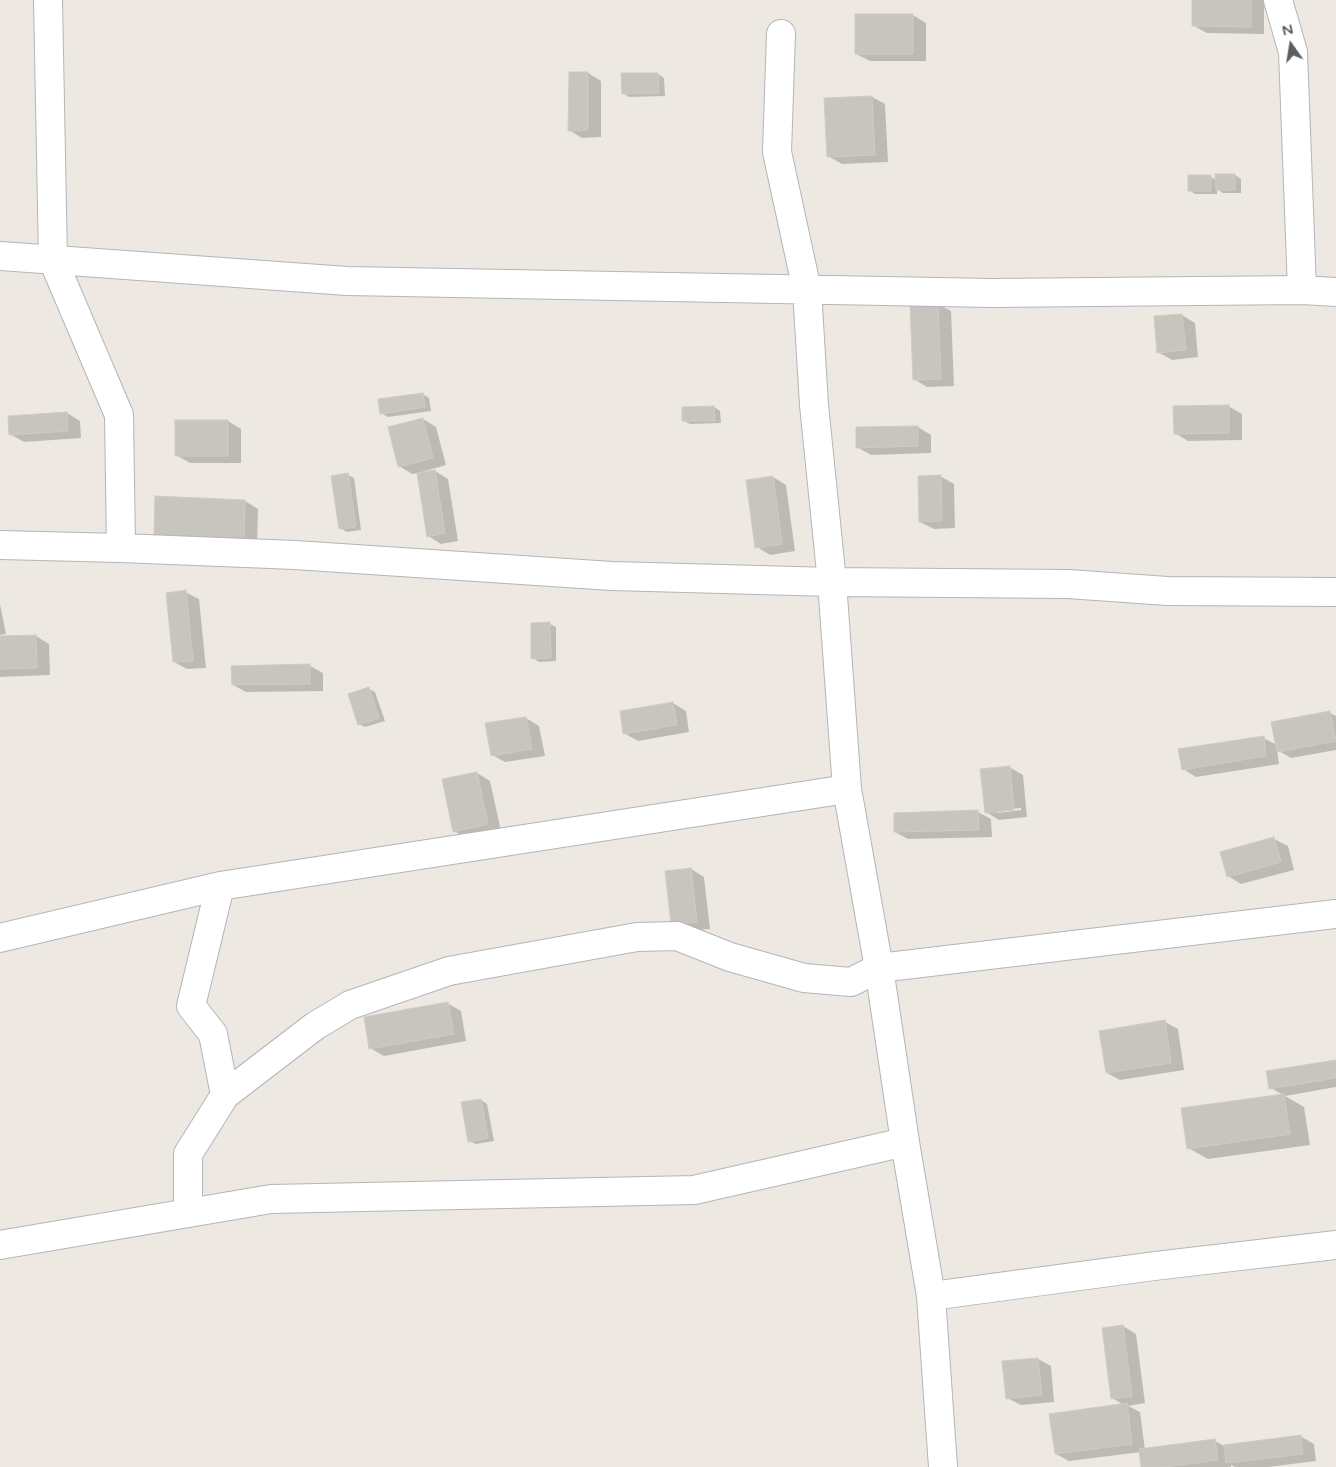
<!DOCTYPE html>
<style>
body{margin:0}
#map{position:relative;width:1336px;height:1467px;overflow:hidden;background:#ede9e2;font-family:"Varela Round",sans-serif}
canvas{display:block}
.north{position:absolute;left:1266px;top:20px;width:50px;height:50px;-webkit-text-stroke:4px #fff;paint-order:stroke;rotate:347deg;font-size:14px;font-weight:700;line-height:20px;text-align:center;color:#5a5f62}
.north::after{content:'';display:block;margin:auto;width:18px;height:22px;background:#5a5f62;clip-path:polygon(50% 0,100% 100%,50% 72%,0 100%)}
</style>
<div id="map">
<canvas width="1336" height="1467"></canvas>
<div class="north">N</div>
</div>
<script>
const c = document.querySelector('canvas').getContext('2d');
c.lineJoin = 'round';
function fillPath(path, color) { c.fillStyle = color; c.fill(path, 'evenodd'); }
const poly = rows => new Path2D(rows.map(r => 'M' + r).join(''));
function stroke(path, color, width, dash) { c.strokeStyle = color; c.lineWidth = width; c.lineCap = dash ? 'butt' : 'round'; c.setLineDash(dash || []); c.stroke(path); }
const shadow = poly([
 [1194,0,1264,0,1264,34,1207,33,1194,26],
 [913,15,926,23,926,61,870,61,856,54],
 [588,73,601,81,601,137,582,138,569,130],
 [658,74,664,78,665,96,629,97,623,93],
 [872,97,885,104,888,162,842,164,828,156],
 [1235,175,1241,179,1241,193,1223,193,1217,189,1217,194,1195,194,1189,190,1210,177,1217,180],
 [938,304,951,311,954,386,927,387,914,379],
 [1182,315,1195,323,1198,357,1172,360,1158,352,1156,317],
 [422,394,429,398,431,411,388,417,381,413],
 [1228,406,1242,414,1242,440,1188,441,1175,433],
 [714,407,720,411,721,423,690,424,684,421,683,408],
 [67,413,80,421,81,438,24,442,10,434],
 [423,419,436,427,446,465,422,472,422,473,435,471,448,479,458,541,441,544,428,536,418,473,412,474,399,466],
 [228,421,241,429,241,463,190,463,176,455,176,422],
 [918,427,931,435,931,453,871,455,857,447],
 [348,475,354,478,361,530,347,532,340,528],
 [940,476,954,484,955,528,934,529,920,522],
 [773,477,786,485,795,551,770,555,757,547],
 [157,498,245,501,258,509,257,546,168,542,155,534],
 [185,592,199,599,206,668,187,669,174,662],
 [0,604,6,634,0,635],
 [550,624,556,627,556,661,539,662,533,658],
 [36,636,49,644,50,675,0,677,0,637],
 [310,666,323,673,323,691,246,692,233,685],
 [369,689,375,692,385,721,365,727,359,724],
 [673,703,686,711,689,732,638,741,624,733],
 [1330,713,1336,716,1336,750,1291,758,1277,750,1279,764,1196,777,1183,769,1263,738,1277,745],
 [526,718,539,726,545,756,505,762,492,755],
 [1009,767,1023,775,1027,817,999,820,986,812],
 [1021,808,1021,810,997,813,997,810],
 [477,773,490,781,501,831,467,839,454,831],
 [978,812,991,819,992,837,908,839,895,832,895,814],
 [1274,839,1288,846,1294,870,1241,884,1228,876],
 [691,869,704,877,710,929,685,931,672,923],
 [447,1003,461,1011,466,1041,384,1056,370,1048],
 [1165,1022,1178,1029,1184,1070,1120,1080,1107,1073],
 [1336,1061,1336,1087,1285,1096,1304,1107,1310,1145,1208,1159,1188,1148,1283,1095,1271,1088],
 [481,1100,487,1104,494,1141,476,1144,469,1141],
 [1123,1326,1136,1334,1145,1403,1128,1406,1140,1412,1145,1450,1215,1441,1224,1446,1300,1436,1314,1444,1316,1461,1268,1467,1235,1467,1231,1465,1231,1467,1142,1467,1141,1452,1069,1461,1056,1454,1124,1405,1112,1398],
 [1038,1359,1051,1366,1054,1402,1021,1405,1007,1398]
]);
const building = poly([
 [1192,0,1251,0,1251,27,1192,26,1192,0],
 [855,14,913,14,913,54,855,54,855,14],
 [569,72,588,72,588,130,568,131,569,72],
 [621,73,658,73,659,93,622,94,621,73],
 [872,96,875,155,827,157,824,98,872,96],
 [1215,174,1235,174,1235,190,1216,190,1215,174],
 [1188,175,1211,175,1211,191,1188,191,1188,175],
 [938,303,941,379,913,380,910,304,938,303],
 [1182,314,1186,350,1157,353,1154,316,1182,314],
 [423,393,425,407,380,414,378,399,423,393],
 [1229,405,1229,433,1174,434,1173,406,1229,405],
 [714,406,715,421,682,421,682,407,714,406],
 [67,412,68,431,9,435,8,416,67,412],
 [423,418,433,458,398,467,388,427,423,418],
 [175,420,228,420,228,456,175,456,175,420],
 [918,426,918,446,856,448,856,427,918,426],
 [435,470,445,533,427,537,417,473,435,470],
 [348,473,356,527,339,529,331,476,348,473],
 [941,475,942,521,919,522,918,476,941,475],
 [773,476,782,544,755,548,746,480,773,476],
 [155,496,245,500,244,539,154,535,155,496],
 [186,590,193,661,173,662,166,593,186,590],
 [550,622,551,658,531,659,531,623,550,622],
 [36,635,37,668,0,669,0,636,36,635],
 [310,664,310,684,232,685,231,666,310,664],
 [369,687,379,718,358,725,348,694,369,687],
 [673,702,677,725,623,734,620,711,673,702],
 [1330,711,1336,741,1277,752,1271,722,1330,711],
 [526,717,532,749,491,756,485,723,526,717],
 [1264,736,1266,756,1182,770,1178,749,1264,736],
 [1010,766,1014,810,985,813,980,769,1010,766],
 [477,772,488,824,453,832,442,779,477,772],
 [978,810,979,830,894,832,894,813,978,810],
 [1274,837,1281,862,1227,877,1220,852,1274,837],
 [691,868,697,922,671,924,665,871,691,868],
 [448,1002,454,1034,369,1049,364,1017,448,1002],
 [1165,1020,1171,1063,1106,1073,1099,1031,1165,1020],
 [1336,1060,1336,1078,1269,1089,1266,1071,1336,1060],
 [1284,1094,1290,1134,1187,1149,1181,1108,1284,1094],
 [481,1099,488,1138,468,1142,461,1102,481,1099],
 [1123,1325,1132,1396,1111,1399,1102,1328,1123,1325],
 [1038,1358,1042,1395,1006,1399,1002,1361,1038,1358],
 [1127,1403,1132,1444,1055,1454,1049,1414,1127,1403],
 [1301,1435,1303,1454,1226,1463,1224,1445,1301,1435],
 [1215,1439,1218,1460,1164,1467,1141,1467,1139,1449,1215,1439]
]);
const street = poly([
 [48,0,53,260,119,415,121,548],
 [1278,0,1293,52,1302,290],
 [781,34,777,152,807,290,814,405,832,582,847,789,879,968,905,1142,931,1296,943,1467],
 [0,256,347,281,992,293,1302,290,1336,292],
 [0,545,121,548,295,555,612,576,832,582,1068,584,1167,591,1336,592],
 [0,938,220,886,847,789],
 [225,1095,315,1026,350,1005,449,971,637,937,677,936,730,957,804,978,851,982,879,968,1336,914],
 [188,1213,188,1154,225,1095,213,1034,191,1006,220,886],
 [0,1245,271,1199,694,1190,905,1142],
 [931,1296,1154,1266,1336,1245]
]);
fillPath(shadow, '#0003');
fillPath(building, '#c8c4be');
stroke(building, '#d1cac0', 1);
stroke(street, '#b3b5b9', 30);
stroke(street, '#fff', 28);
</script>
